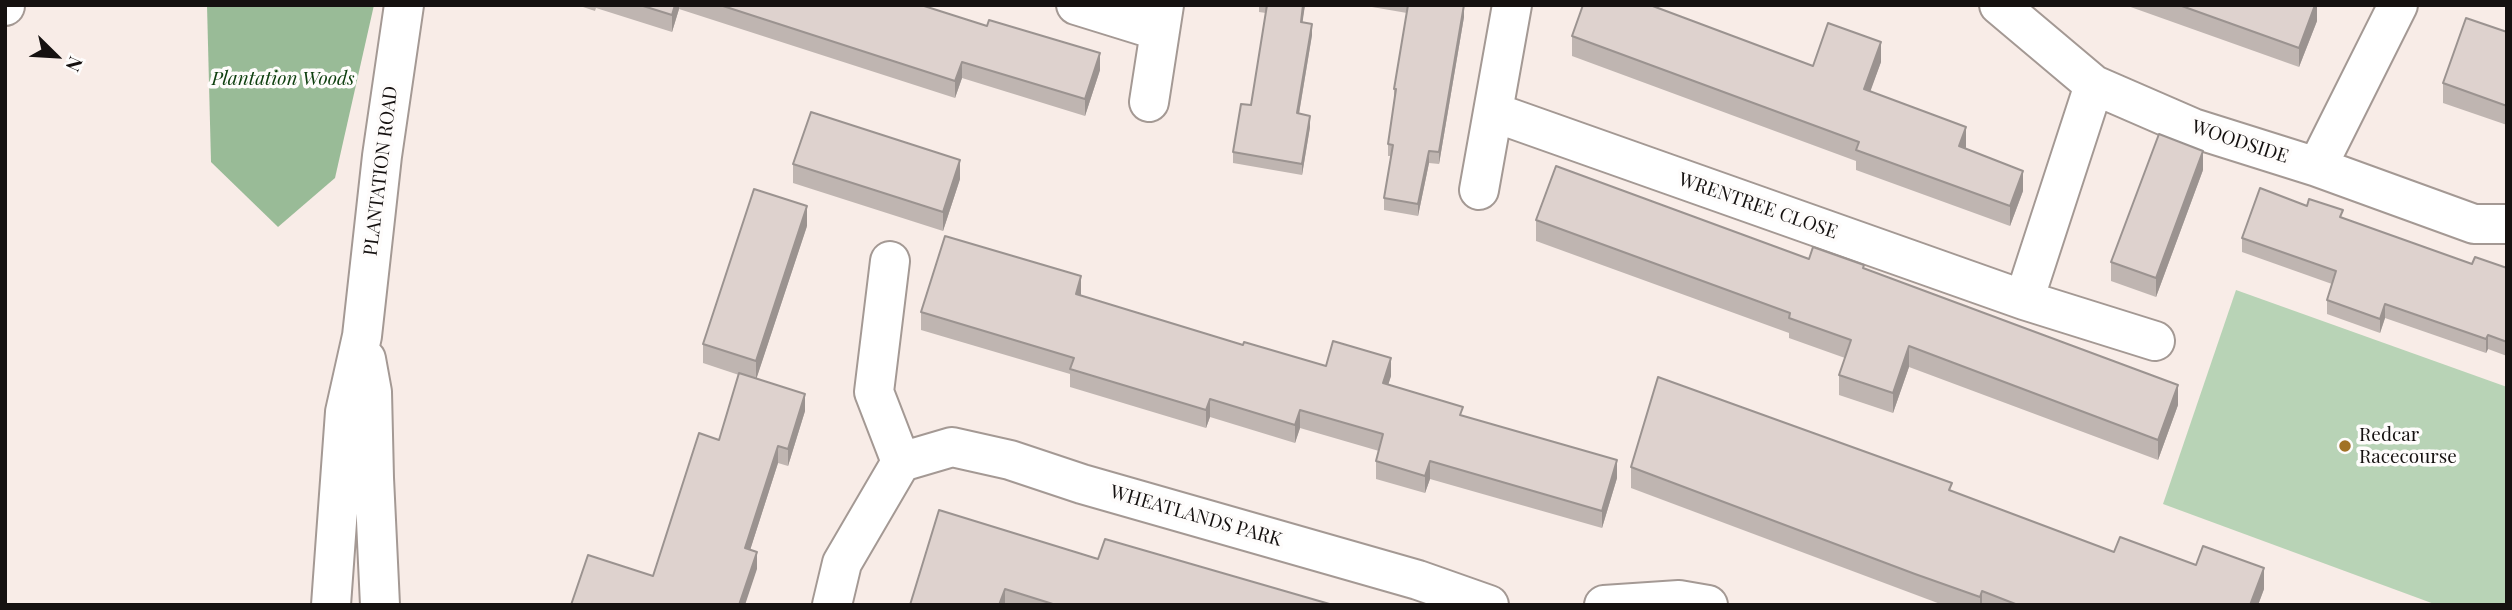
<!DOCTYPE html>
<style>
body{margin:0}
#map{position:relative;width:2512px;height:610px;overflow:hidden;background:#f8ece7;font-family:"Playfair Display",serif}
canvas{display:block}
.frame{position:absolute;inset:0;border:7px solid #151110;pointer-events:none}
.north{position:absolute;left:21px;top:21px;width:70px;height:70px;-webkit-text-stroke:5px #fefcfb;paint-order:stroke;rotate:114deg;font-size:19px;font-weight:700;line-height:28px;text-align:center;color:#151110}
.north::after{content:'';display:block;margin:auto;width:24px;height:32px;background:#151110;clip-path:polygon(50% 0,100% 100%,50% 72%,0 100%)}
</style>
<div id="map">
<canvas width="2512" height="610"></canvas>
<div class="frame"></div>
<div class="north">N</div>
</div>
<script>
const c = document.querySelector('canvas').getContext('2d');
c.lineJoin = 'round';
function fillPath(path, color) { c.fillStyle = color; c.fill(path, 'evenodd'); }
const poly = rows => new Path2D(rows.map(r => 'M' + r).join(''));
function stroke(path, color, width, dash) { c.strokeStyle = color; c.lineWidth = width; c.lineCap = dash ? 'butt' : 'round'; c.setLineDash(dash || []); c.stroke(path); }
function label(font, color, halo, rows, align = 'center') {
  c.font = font + ' "Playfair Display",serif'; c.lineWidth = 7; c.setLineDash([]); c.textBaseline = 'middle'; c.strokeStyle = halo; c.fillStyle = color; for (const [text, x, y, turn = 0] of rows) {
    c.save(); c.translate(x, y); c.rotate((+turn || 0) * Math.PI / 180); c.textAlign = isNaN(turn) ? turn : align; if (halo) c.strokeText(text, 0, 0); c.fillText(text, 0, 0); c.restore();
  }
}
const green = poly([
 [2236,290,2507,387,2507,605,2437,605,2163,504]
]);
const forest = poly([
 [207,5,374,5,335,178,278,227,211,162]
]);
const minor = poly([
 [1076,5,1160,31],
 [1999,5,2094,85,2193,128,2317,167,2474,224,2507,224],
 [1149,102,1164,5],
 [1493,112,2024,300,2155,341],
 [2317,167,2398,5],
 [1479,190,1512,5],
 [890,261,874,392,901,462],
 [2024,300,2094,85],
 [366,359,372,392,374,478,380,605],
 [331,605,345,412,362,336,382,156,404,5],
 [832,605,842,563,901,462,952,447,1010,460,1082,484,1418,580,1489,605],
 [1604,605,1679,600,1708,605]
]);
const major = poly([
 [5,6,5,5]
]);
const wall = poly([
 [577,5,921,5,1100,70,1085,116,962,78,955,98,679,9,672,32,596,8,595,11],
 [1259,5,1305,5,1302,22,1312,35,1299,114,1310,127,1302,175,1233,163,1233,152,1251,105,1266,13,1259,12],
 [1372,5,1464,5,1464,17,1439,164,1429,163,1418,216,1384,210,1384,198,1391,156,1388,156,1388,144,1395,101,1394,100,1394,89,1407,13,1372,7],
 [2125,5,2317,5,2317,21,2299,67],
 [2507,32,2507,125,2443,103,2443,83],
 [1572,36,1813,66,1881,62,1870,91,1966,147,1965,149,2023,191,2010,226,1856,170,1856,161,1572,56],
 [793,164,960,179,943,231,793,183],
 [2203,170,2156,297,2111,281,2111,262],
 [2307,206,2472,264,2507,268,2507,356,2488,349,2486,353,2385,318,2380,333,2327,314,2327,300,2332,284,2242,252,2242,238],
 [1536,220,1864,268,2178,405,2158,460,1909,367,1893,413,1839,395,1839,375,1845,358,1789,338,1789,333,1536,241],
 [807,226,756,379,805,411,788,466,778,463,750,550,757,569,653,576,719,440,739,375,703,363,703,344],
 [1081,294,1080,296,1243,345,1326,366,1391,376,1388,385,1617,478,1602,528,1430,479,1425,493,1376,479,1376,461,1379,451,1300,428,1295,443,1210,417,1206,428,1070,387,1070,374,921,330,921,312],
 [1631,467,1952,491,2114,552,2264,589,2258,605,1943,605,1631,488],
 [1098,559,1333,605,910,605]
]);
const shadedWall = poly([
 [675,5,679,5,679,9,672,32,672,15],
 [1303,5,1305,5,1301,33,1301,22],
 [1464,5,1464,17,1439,164,1439,152],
 [2315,5,2317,5,2317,21,2299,67,2299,48],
 [1312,24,1312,35,1297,125,1297,113],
 [1881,42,1881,62,1864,109,1864,89],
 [1100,53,1100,70,1085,116,1085,99],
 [962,62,962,78,955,98,955,81],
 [1310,116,1310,127,1302,175,1302,164],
 [1966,127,1966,147,1959,167,1959,146],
 [1429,151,1429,163,1418,216,1418,204],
 [2203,151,2203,170,2156,297,2156,278],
 [960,160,960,179,943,231,943,212],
 [2023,171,2023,191,2010,226,2010,206],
 [807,206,807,226,756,380,756,361],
 [1081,276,1081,294,1076,312,1076,294],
 [2385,304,2385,318,2380,333,2380,319],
 [2488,335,2488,349,2486,353,2486,339],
 [1909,346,1909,367,1893,413,1893,393],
 [1391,358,1391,376,1383,401,1383,383],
 [2178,385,2178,405,2158,460,2158,440],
 [805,394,805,411,788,466,788,449],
 [1210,399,1210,417,1206,428,1206,410],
 [1300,410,1300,428,1295,443,1295,425],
 [778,446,778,463,745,566,745,548],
 [1617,460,1617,478,1602,528,1602,511],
 [1430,461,1430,479,1425,493,1425,476],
 [757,552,757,569,745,605,739,605],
 [2264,568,2264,589,2258,605,2250,605],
 [1005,589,1005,605,999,605],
 [1982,591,1982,605,1980,605,1980,597]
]);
const building = poly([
 [640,5,675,5,672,15,640,5],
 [720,5,921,5,987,26,989,20,1100,53,1085,99,962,62,955,81,720,5],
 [1267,5,1303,5,1301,22,1312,24,1297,113,1310,116,1302,164,1233,152,1241,104,1251,105,1267,5],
 [1408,5,1464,5,1439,152,1429,151,1418,204,1384,198,1393,145,1388,144,1396,89,1394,89,1408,5],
 [1583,5,1650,5,1813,66,1828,23,1881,42,1864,89,1966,127,1959,146,2023,171,2010,206,1856,150,1859,142,1572,36,1583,5],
 [2179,5,2315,5,2299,48,2179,5],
 [2466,18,2507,32,2507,106,2443,83,2466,18],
 [811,112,960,160,943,212,793,164,811,112],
 [2159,134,2203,151,2156,278,2111,262,2159,134],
 [1556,166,1809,259,1813,247,1864,265,1863,268,2178,385,2158,440,1909,346,1893,393,1839,375,1851,340,1789,318,1790,313,1536,220,1556,166],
 [2260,188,2307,206,2309,199,2343,210,2340,217,2472,264,2475,257,2507,268,2507,342,2488,335,2486,339,2385,304,2380,319,2327,300,2336,271,2242,238,2260,188],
 [754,189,807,206,756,361,703,344,754,189],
 [945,236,1081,276,1076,294,1243,345,1244,342,1326,366,1333,341,1391,358,1383,383,1463,407,1460,415,1617,460,1602,511,1430,461,1425,476,1376,461,1383,434,1300,410,1295,425,1210,399,1206,410,1070,369,1074,358,921,312,945,236],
 [739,373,805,394,788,449,778,446,745,548,757,552,739,605,571,605,588,555,653,576,699,433,719,440,739,373],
 [1658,377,1952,483,1949,490,2114,552,2120,537,2196,565,2203,546,2264,568,2250,605,2018,605,1982,591,1980,597,1915,574,1631,467,1658,377],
 [939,510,1098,559,1105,539,1333,605,1056,605,1005,589,999,605,910,605,939,510]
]);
const markers = [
 [2345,446,7,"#a17225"]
];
const parkNames = [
 ["Plantation Woods",283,79]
];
const streetNames = [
 ["WOODSIDE",2240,142,18],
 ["PLANTATION ROAD",381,171,-83],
 ["WRENTREE CLOSE",1758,206,19],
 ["WHEATLANDS PARK",1196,516,16]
];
const poiNames = [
 ["Redcar",2359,435],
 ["Racecourse",2359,457]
];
fillPath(green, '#b8d3b6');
fillPath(forest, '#99bb97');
stroke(minor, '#a49994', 42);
stroke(major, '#a49994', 42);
stroke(minor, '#fff', 38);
stroke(major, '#fff', 38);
fillPath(wall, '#bfb5b1');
fillPath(shadedWall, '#9b9390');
fillPath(building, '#ded2ce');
stroke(building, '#9b9390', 2);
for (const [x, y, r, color] of markers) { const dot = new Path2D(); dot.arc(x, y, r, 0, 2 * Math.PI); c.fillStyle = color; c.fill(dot); stroke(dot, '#fefcfb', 2.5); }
label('italic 19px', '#0f4010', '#fefcfb', parkNames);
label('19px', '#151110', '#fefcfb', streetNames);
label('19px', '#151110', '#fefcfb', poiNames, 'left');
</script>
